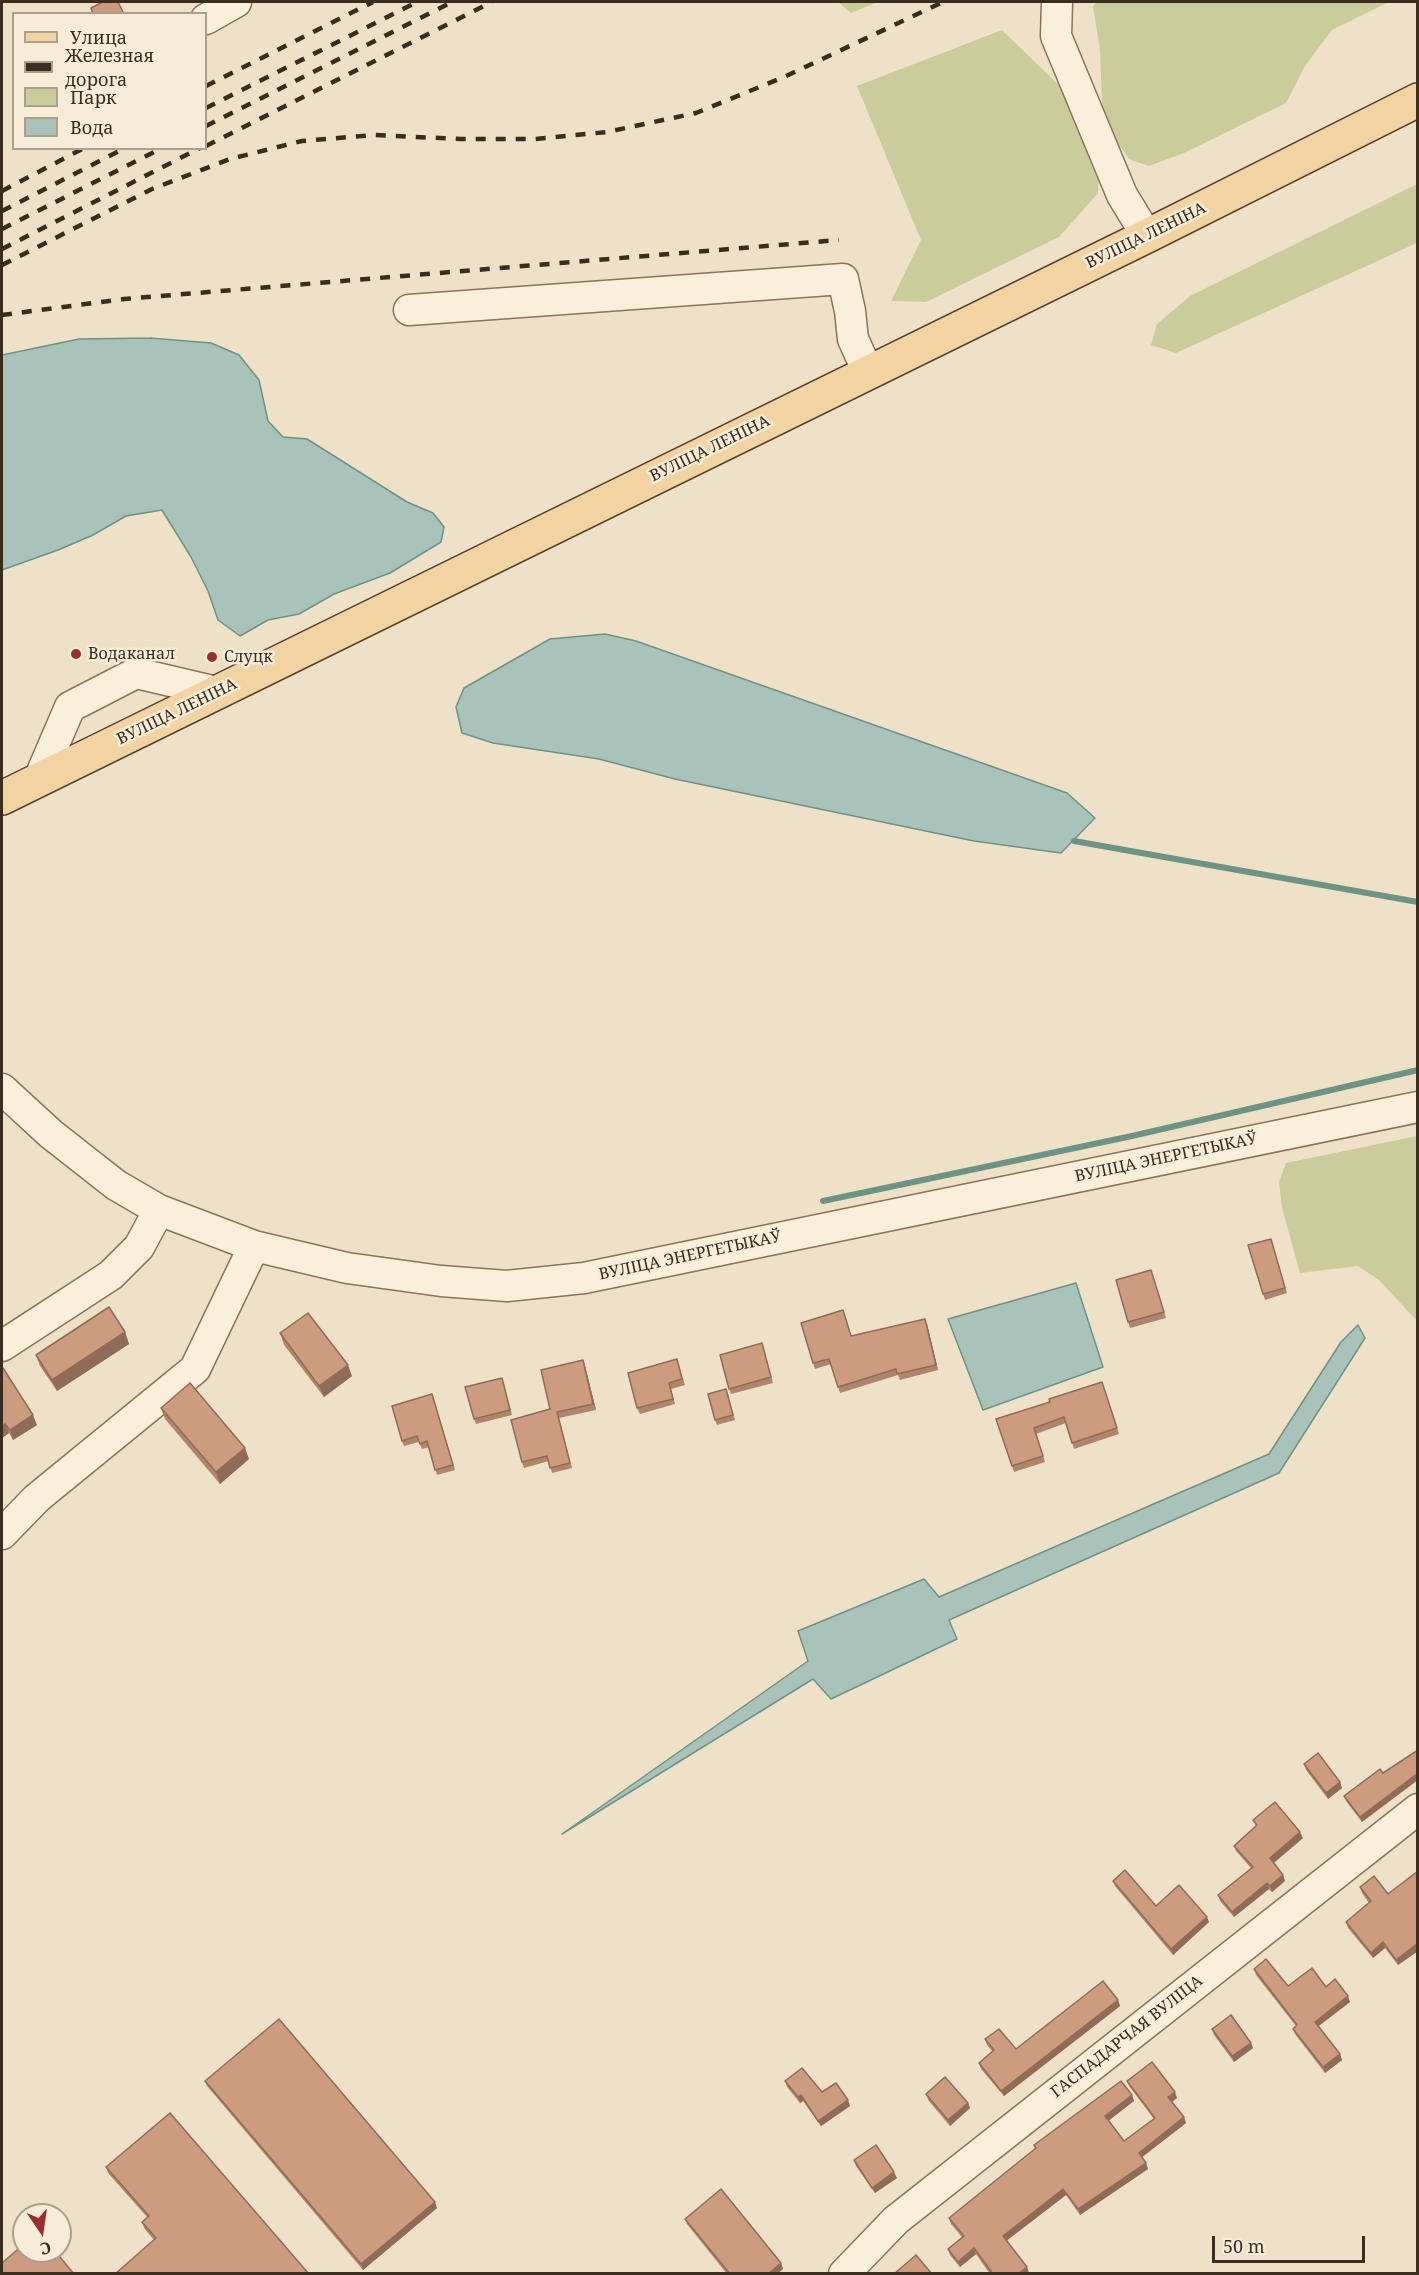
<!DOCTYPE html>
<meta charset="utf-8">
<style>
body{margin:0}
#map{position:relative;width:1419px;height:2275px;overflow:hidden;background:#efe1c8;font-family:"Noto Serif",serif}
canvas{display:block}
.frame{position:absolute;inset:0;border:3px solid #3b2c20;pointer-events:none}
.legend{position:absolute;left:12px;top:12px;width:195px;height:138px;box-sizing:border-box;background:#f6ecd7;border:2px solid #ab9f8e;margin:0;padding:8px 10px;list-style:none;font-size:18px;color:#3b2c20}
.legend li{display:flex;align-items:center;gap:12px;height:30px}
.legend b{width:30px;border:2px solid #ab9f8e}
.north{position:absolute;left:12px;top:2203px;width:60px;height:60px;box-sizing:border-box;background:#f6ecd7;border:2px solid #ab9f8e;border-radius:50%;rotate:167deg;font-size:16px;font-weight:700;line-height:24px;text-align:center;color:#3b2c20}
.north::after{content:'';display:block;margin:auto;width:21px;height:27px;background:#9a2c33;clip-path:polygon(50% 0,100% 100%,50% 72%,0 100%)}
.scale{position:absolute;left:1212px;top:2236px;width:153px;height:27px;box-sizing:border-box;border:3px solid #3b2c20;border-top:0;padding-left:8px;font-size:18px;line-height:21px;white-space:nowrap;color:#3b2c20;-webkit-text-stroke:4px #f6ecd7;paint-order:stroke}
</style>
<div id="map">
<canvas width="1419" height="2275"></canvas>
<div class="frame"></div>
<ul class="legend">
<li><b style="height:8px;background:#f1d4a1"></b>Улица</li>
<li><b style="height:8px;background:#3b2c20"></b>Железная дорога</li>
<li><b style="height:16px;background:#cacd9b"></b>Парк</li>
<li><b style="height:16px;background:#a9c3ba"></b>Вода</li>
</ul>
<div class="north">С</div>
<div class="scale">50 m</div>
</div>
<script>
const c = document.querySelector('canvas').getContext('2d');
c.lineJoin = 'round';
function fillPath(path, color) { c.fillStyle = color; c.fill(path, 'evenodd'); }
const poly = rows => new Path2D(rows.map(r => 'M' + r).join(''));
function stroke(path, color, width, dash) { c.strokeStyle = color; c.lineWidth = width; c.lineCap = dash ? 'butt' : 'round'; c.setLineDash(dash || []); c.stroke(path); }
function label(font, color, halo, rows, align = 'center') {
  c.font = font + ' "Noto Serif",serif'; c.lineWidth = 5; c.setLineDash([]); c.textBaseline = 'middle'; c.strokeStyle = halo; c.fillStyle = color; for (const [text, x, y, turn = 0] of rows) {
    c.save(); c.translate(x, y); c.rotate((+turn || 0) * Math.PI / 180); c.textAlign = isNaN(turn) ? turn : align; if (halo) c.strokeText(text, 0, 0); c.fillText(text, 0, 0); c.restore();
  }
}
const green = poly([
 [838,2,878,2,851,13],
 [1097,2,1389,2,1332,30,1305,66,1286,103,1184,153,1149,166,1129,159,1108,129,1102,102,1100,50,1093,6],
 [1002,30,1065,91,1099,162,1098,193,1059,237,926,302,891,301,921,240,857,86],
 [1417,184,1417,243,1176,353,1151,345,1157,324,1190,296],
 [1417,1136,1418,1136,1417,1321,1379,1280,1358,1266,1300,1273,1282,1208,1279,1182,1286,1163]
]);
const water = poly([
 [150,338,211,343,239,355,259,380,268,421,283,437,307,439,407,502,433,513,444,527,441,542,390,573,334,594,299,614,268,620,240,636,218,620,208,591,191,557,162,510,126,516,93,535,58,550,2,570,2,355,79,339,150,338],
 [605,634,636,641,1067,793,1095,818,1061,853,974,841,675,779,599,759,493,743,462,733,456,707,464,688,550,639,605,634],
 [1076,1283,1103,1367,983,1410,948,1319,1076,1283],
 [1358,1325,1365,1338,1279,1473,949,1620,957,1639,831,1699,813,1679,562,1834,808,1661,798,1631,924,1579,939,1597,1269,1454,1341,1342,1358,1325]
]);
const stream = poly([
 [1074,841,1418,902],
 [823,1201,1132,1136,1418,1070]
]);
const minor = poly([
 [1057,2,1056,36,1122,195,1147,236],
 [206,19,236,2],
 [409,310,843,279,850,311,853,339,868,372],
 [39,779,70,707,136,673,217,692],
 [2,1089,51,1134,116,1185,159,1210,254,1246,347,1268,441,1281,507,1286,584,1278,1418,1107],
 [2,1346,111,1275,139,1247,159,1210],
 [2,1534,37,1498,195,1369,254,1246],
 [844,2274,896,2220,1418,1809]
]);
const major = poly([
 [2,798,1147,236,1418,100]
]);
const rail = poly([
 [206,86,373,2],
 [206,108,417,2],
 [206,126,452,2],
 [206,146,492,2],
 [2,191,84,148],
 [2,211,125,148],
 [2,229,162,148],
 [2,249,200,148],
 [2,265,152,189,230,159,302,141,374,135,461,139,535,139,607,132,696,113,784,77,943,2],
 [2,315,124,299,839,240]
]);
const wall = poly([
 [1273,1245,1287,1293,1265,1300,1263,1294],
 [1153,1276,1166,1318,1130,1328,1128,1322],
 [927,1324,938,1370,900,1380,898,1375,840,1393,831,1364,815,1369,813,1363,851,1336],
 [125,1332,129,1344,57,1391,40,1366,36,1355],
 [280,1333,352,1376,324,1397,284,1345],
 [764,1349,773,1383,731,1394,729,1389],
 [679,1365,685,1385,671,1389,675,1404,640,1414,637,1408],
 [585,1366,596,1410,559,1418,572,1468,552,1473,549,1461,524,1468,522,1462,550,1409],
 [2,1369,37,1425,13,1440,9,1433,2,1438],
 [1102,1382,1119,1434,1074,1449,1066,1423,1036,1434,1045,1462,1014,1472,996,1419,1050,1402],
 [504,1384,512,1415,476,1424,474,1419],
 [726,1389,735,1420,717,1425,715,1420],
 [432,1394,455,1470,437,1475,429,1447,422,1449,419,1442,404,1446,402,1441],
 [161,1408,249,1459,220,1484,165,1419],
 [1304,1764,1340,1782,1342,1788,1328,1799,1306,1770],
 [1380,1769,1362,1822,1346,1801,1344,1796],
 [1253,1820,1303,1838,1274,1863,1283,1875,1285,1881,1272,1892,1269,1889,1234,1917,1220,1901,1218,1895,1251,1868,1236,1851,1234,1846,1256,1826],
 [1418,1871,1418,1951,1398,1965,1385,1948,1373,1958,1348,1928,1346,1922,1369,1903,1362,1893,1360,1887,1388,1894],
 [1113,1881,1156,1906,1209,1922,1173,1955,1115,1886],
 [1254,1969,1288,1986,1326,1987,1350,2002,1319,2026,1340,2054,1342,2060,1325,2073,1295,2034,1293,2029,1296,2026,1256,1975],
 [1118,2000,1120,2006,1004,2096,981,2069,979,2063,993,2052,987,2045,985,2039,1016,2049],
 [1212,2029,1251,2043,1253,2048,1234,2062,1214,2035],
 [205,2081,437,2208,363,2270,207,2086],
 [785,2081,848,2100,850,2106,821,2126,803,2101,800,2103,787,2087],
 [1127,2081,1177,2098,1172,2102,1184,2117,1186,2123,1142,2157,1146,2163,1148,2169,1080,2215,1066,2195,1007,2240,1029,2273,1028,2274,990,2274,976,2254,960,2267,950,2255,948,2249,962,2237,951,2224,949,2218,1036,2149,1034,2145,1132,2095,1134,2101,1108,2120,1124,2141,1154,2119,1129,2086],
 [926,2094,968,2103,970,2108,950,2126,928,2100],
 [854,2160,897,2178,875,2193,856,2166],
 [106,2167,309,2274,154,2240,144,2228,142,2222,147,2217,108,2173],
 [685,2219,781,2263,783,2269,777,2274,727,2274,687,2224]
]);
const shadedWall = poly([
 [925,1319,927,1324,938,1370,936,1365],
 [125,1332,129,1344,57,1391,52,1380],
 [583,1360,585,1366,596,1410,593,1404],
 [348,1365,352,1376,324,1397,319,1386],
 [33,1415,37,1425,13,1440,10,1430],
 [5,1424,9,1433,2,1438,2,1426],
 [245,1448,249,1459,220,1484,216,1472],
 [1418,1773,1418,1780,1362,1822,1360,1817],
 [1340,1782,1342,1788,1328,1799,1326,1793],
 [1300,1832,1303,1838,1272,1864,1270,1858],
 [1283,1875,1285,1881,1272,1892,1270,1886],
 [1267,1883,1269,1889,1234,1917,1232,1912],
 [1207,1917,1209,1922,1173,1955,1171,1949],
 [1383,1942,1385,1948,1373,1958,1371,1953],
 [1418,1943,1418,1951,1398,1965,1396,1960],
 [1348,1996,1350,2002,1317,2027,1315,2022],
 [1118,2000,1120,2006,1004,2096,1001,2091],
 [1251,2043,1253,2048,1234,2062,1232,2056],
 [1340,2054,1342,2060,1325,2073,1323,2067],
 [1175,2092,1177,2098,1170,2103,1168,2097],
 [801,2095,803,2101,800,2103,798,2097],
 [1132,2095,1134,2101,1107,2122,1105,2116],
 [848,2100,850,2106,821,2126,818,2121],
 [968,2103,970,2108,950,2126,948,2120],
 [1184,2117,1186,2123,1141,2158,1139,2153],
 [1146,2163,1148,2169,1080,2215,1078,2209],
 [894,2172,897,2178,875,2193,872,2188],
 [1063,2189,1066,2195,1005,2242,1003,2236],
 [435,2202,437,2208,363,2270,361,2264],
 [974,2248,976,2254,960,2267,958,2262],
 [781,2263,783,2269,777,2274,768,2274],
 [1027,2267,1029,2273,1028,2274,1018,2274]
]);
const building = poly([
 [103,2,118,2,124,14,93,14,91,8,103,2],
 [1271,1239,1285,1288,1263,1294,1248,1245,1271,1239],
 [1151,1270,1164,1312,1128,1322,1116,1280,1151,1270],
 [109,1307,125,1332,52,1380,36,1355,109,1307],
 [843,1310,851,1336,925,1319,936,1365,897,1374,896,1369,838,1387,829,1359,813,1363,801,1323,843,1310],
 [308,1313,348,1365,319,1386,280,1333,308,1313],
 [762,1343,771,1377,729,1389,720,1355,762,1343],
 [677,1359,682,1379,669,1383,673,1399,637,1408,628,1373,677,1359],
 [583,1360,593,1404,557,1412,570,1463,550,1468,547,1456,522,1462,511,1420,550,1409,541,1370,583,1360],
 [3,1368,33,1415,10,1430,5,1424,2,1426,2,1369,3,1368],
 [502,1378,510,1410,474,1419,465,1387,502,1378],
 [1102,1382,1117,1428,1072,1443,1064,1417,1034,1428,1043,1456,1012,1466,996,1419,1050,1402,1049,1399,1102,1382],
 [190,1383,245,1448,216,1472,161,1408,190,1383],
 [726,1389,733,1415,715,1420,708,1394,726,1389],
 [432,1394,453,1465,435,1470,427,1441,420,1444,417,1436,402,1441,392,1406,432,1394],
 [1418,1750,1418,1773,1360,1817,1344,1796,1380,1769,1383,1773,1418,1750],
 [1318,1753,1340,1782,1326,1793,1304,1764,1318,1753],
 [1275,1802,1300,1832,1270,1858,1283,1875,1270,1886,1267,1883,1232,1912,1218,1895,1253,1867,1234,1846,1257,1825,1253,1820,1275,1802],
 [1125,1870,1156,1906,1179,1885,1207,1917,1171,1949,1113,1881,1125,1870],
 [1418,1871,1418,1943,1396,1960,1383,1942,1371,1953,1346,1922,1371,1901,1360,1887,1374,1876,1388,1894,1418,1871],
 [1266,1959,1288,1986,1312,1968,1326,1987,1335,1979,1348,1996,1315,2022,1340,2054,1323,2067,1293,2029,1297,2025,1254,1969,1266,1959],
 [1103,1981,1118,2000,1001,2091,979,2063,994,2050,985,2039,999,2029,1016,2049,1103,1981],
 [1231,2015,1251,2043,1232,2056,1212,2029,1231,2015],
 [279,2019,435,2202,361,2264,205,2081,279,2019],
 [1152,2062,1175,2092,1168,2097,1184,2117,1139,2153,1146,2163,1078,2209,1063,2189,1003,2236,1027,2267,1018,2274,993,2274,974,2248,958,2262,948,2249,964,2236,949,2218,1036,2148,1034,2145,1121,2081,1132,2095,1105,2116,1124,2141,1155,2118,1127,2081,1152,2062],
 [802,2068,822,2092,836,2083,848,2100,818,2121,801,2095,798,2097,785,2081,802,2068],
 [945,2077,968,2103,948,2120,926,2094,945,2077],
 [170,2113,309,2274,115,2274,156,2238,142,2222,149,2216,106,2167,170,2113],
 [876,2145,894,2172,872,2188,854,2160,876,2145],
 [721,2189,781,2263,768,2274,730,2274,685,2219,721,2189],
 [24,2244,24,2251,55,2251,74,2274,2,2274,2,2263,24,2244],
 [916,2255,932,2274,894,2274,916,2255]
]);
const markers = [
 [76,654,6,"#9a2c33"],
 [212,657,6,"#9a2c33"]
];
const streetNames = [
 ["ВУЛІЦА ЛЕНІНА",1146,236,-26],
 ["ВУЛІЦА ЛЕНІНА",710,449,-26],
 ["ВУЛІЦА ЛЕНІНА",177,712,-26],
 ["ВУЛІЦА ЭНЕРГЕТЫКАЎ",1166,1158,-12],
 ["ВУЛІЦА ЭНЕРГЕТЫКАЎ",690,1256,-12],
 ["ГАСПАДАРЧАЯ ВУЛІЦА",1127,2037,-38]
];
const poiNames = [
 ["Водаканал",88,654],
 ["Слуцк",224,657]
];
fillPath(green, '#cacd9b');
fillPath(water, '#a9c3ba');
stroke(water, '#6f9287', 1.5);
stroke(stream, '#6f9287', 6);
stroke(minor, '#8b735c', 33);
stroke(major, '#594130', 36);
stroke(minor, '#f9efdb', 30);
stroke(major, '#f1d4a1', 33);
stroke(rail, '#3b2c20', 4.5, [10, 10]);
fillPath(wall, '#b0856c');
fillPath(shadedWall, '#906c58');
fillPath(building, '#cd9b7e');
stroke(building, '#906c58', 1.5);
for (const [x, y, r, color] of markers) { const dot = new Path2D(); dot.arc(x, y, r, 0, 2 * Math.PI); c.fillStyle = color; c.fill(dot); stroke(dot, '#f6ecd7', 2); }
label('16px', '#3b2c20', '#f6ecd7', streetNames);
label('16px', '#3b2c20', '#f6ecd7', poiNames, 'left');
</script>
